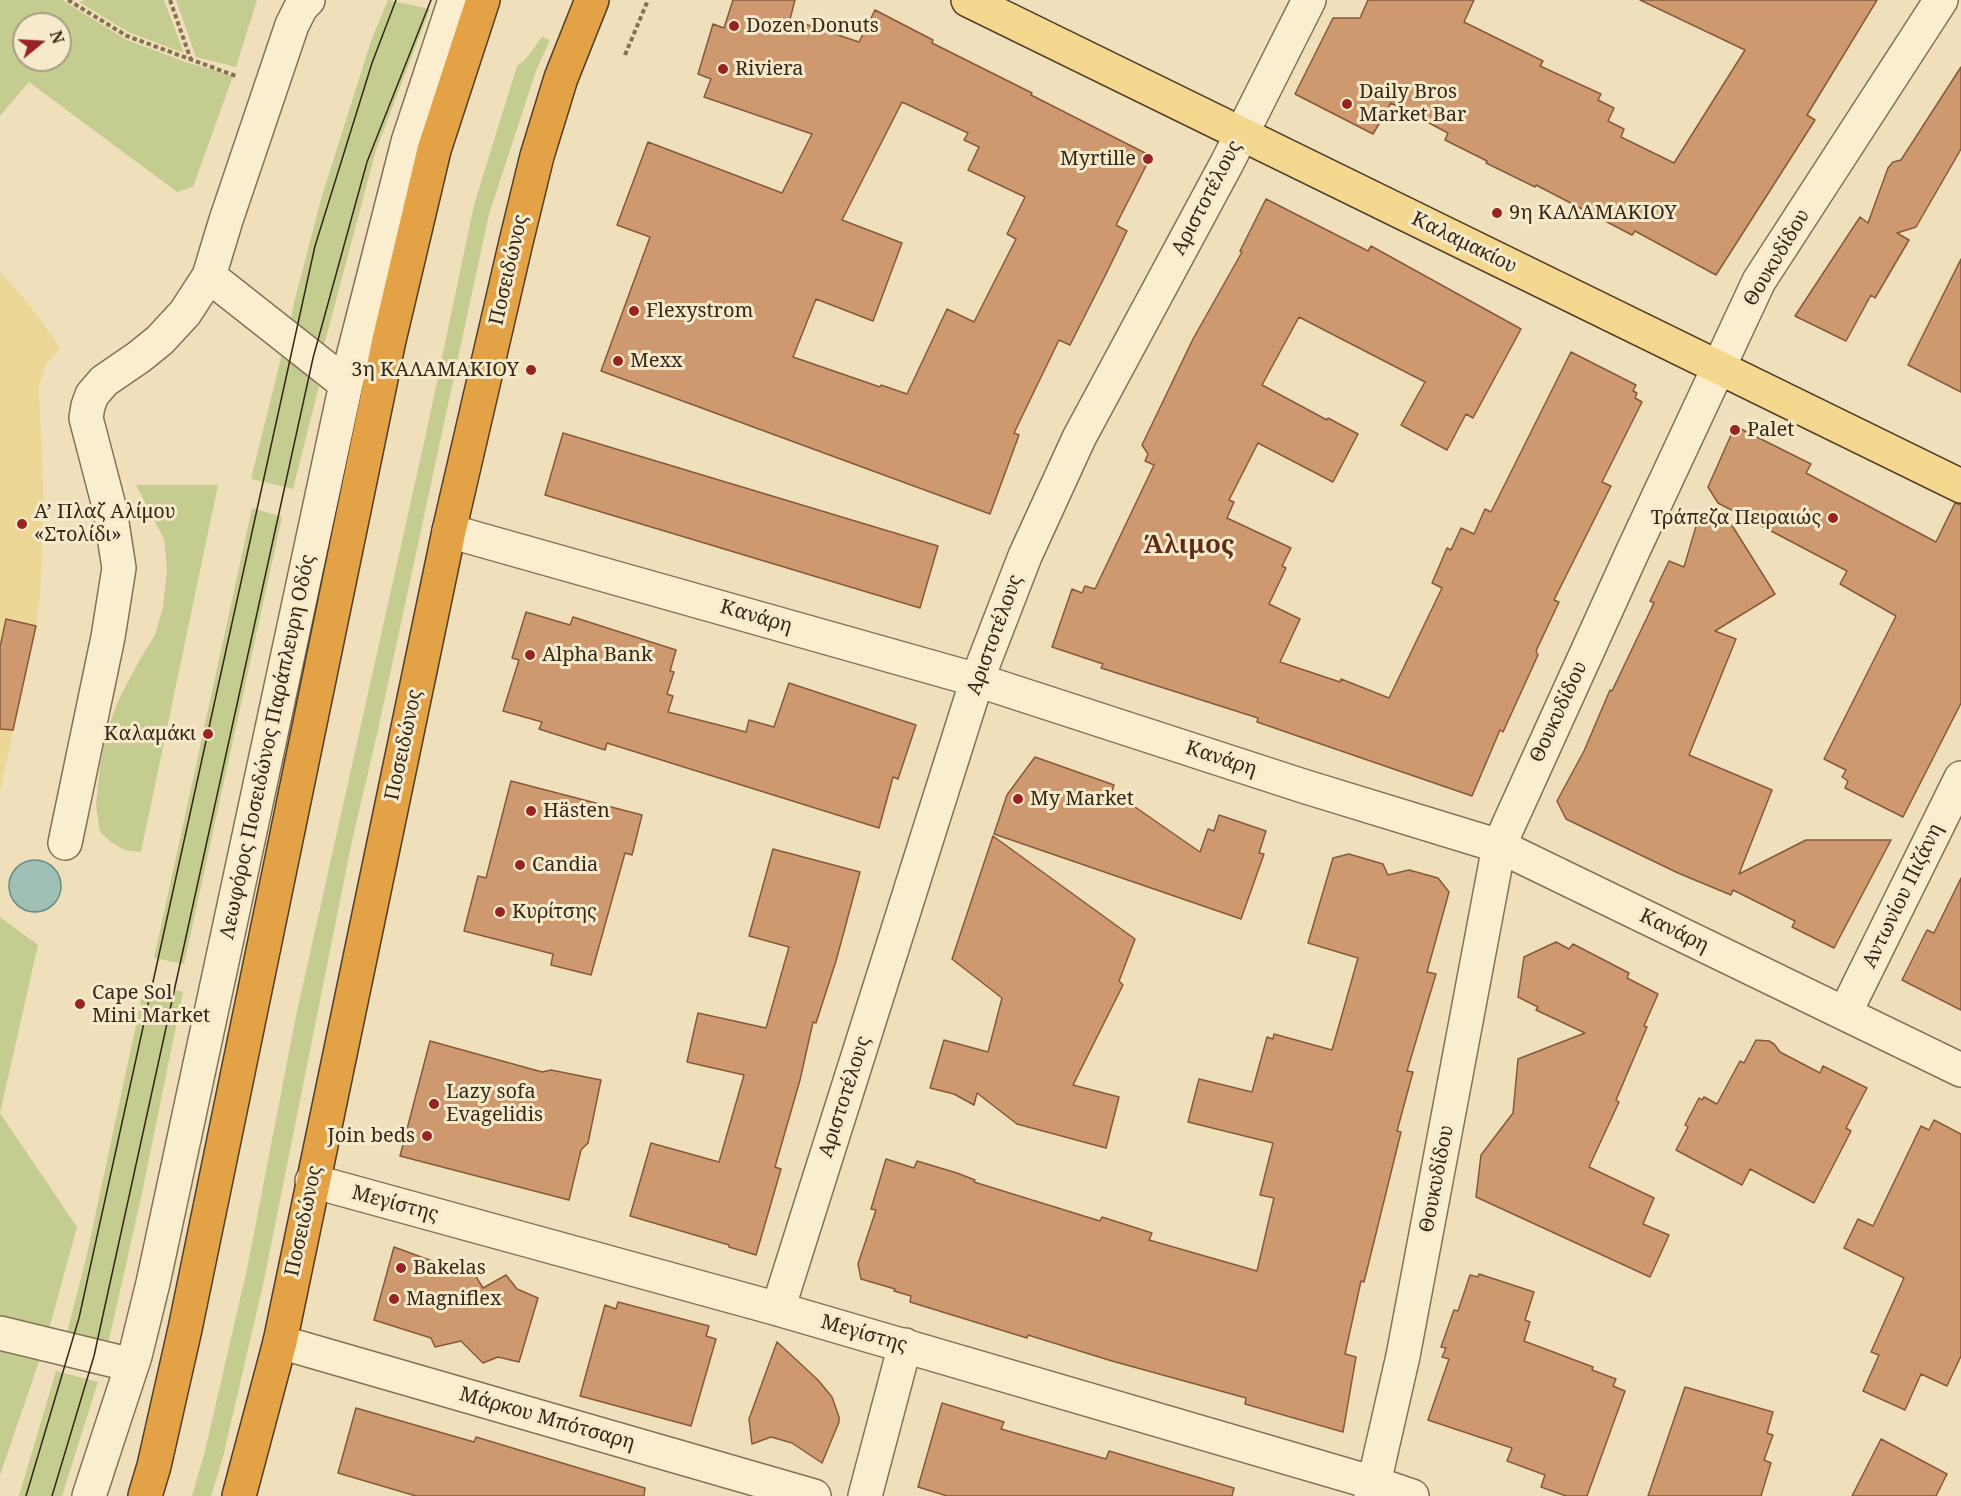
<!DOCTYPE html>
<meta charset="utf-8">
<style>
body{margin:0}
#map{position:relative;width:1961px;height:1496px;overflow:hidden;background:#efe0bb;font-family:"Noto Serif",serif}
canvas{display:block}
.north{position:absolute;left:12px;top:12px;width:60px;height:60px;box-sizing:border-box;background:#f6eaca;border:2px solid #a99c84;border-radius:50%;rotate:72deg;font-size:16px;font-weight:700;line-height:24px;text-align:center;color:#35271a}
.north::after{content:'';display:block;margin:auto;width:21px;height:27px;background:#972423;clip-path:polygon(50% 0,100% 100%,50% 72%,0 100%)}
</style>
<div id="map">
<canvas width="1961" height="1496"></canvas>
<div class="north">N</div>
</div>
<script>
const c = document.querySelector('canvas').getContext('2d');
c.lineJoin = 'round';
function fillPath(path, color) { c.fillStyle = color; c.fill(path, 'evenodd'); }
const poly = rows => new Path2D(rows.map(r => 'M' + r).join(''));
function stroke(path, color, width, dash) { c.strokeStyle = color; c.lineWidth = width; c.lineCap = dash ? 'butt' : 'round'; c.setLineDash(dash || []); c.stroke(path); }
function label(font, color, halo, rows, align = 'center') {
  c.font = font + ' "Noto Serif",serif'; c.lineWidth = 6; c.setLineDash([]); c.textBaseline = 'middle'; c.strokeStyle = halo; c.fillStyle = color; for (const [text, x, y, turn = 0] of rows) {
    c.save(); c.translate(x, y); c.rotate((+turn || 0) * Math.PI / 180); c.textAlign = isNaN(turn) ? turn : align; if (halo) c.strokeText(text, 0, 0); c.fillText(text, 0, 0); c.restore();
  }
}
const green = poly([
 [0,0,62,0,127,40,189,63,233,76,193,187,177,192,29,82,0,116],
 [24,24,60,24,60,60,24,60],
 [85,0,164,0,184,53,128,32,79,2],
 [176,0,257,0,236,67,196,57],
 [388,0,430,9,376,150,322,353,290,324,294,303,321,199,371,41],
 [542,37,550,40,536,71,489,214,378,730,352,841,264,1280,223,1457,211,1496,192,1496,205,1451,247,1269,296,1016,427,429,474,205,517,66,525,60],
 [282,354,319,386,293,489,251,479],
 [136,485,218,485,141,852,124,850,111,842,100,832,96,805,100,766,107,731,118,701,140,659,155,635,163,607,167,570,164,539],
 [252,508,282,517,184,964,154,958],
 [0,917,38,945,0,1113,77,1227,45,1344,0,1475],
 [145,983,183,992,141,1198,108,1344,67,1333,87,1254],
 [56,1371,98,1382,62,1496,19,1496]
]);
const sand = poly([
 [0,272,28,303,53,337,60,349,46,364,39,386,44,506,40,595,36,626,0,791]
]);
const water = poly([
 '9 886a26 26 0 1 1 52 0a26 26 0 1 1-52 0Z'
]);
const building = poly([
 [733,0,795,0,790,19,859,42,875,10,933,40,932,43,1032,93,1031,95,1151,156,1116,225,1127,231,1105,276,1070,345,1059,340,1014,433,1019,435,990,514,601,371,650,237,617,225,648,142,782,193,812,134,704,97,711,79,698,74,713,24,724,28,733,0],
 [902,102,968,133,964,140,979,147,968,170,1025,197,1007,234,1016,239,974,322,947,309,907,394,881,385,880,387,793,357,816,299,873,321,902,243,842,220,902,102],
 [1368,0,1474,0,1464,22,1543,61,1540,66,1601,94,1598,100,1614,108,1608,121,1624,129,1621,137,1674,163,1745,50,1640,0,1877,0,1807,115,1815,120,1716,275,1635,231,1632,235,1536,185,1535,187,1486,163,1487,161,1445,140,1448,133,1391,103,1373,134,1295,94,1333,18,1360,18,1368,0],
 [1961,67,1961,149,1916,227,1897,233,1909,240,1875,298,1871,295,1846,341,1795,316,1860,217,1868,223,1888,168,1893,162,1901,160,1961,67],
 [1266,199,1368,251,1371,246,1521,329,1473,418,1466,414,1447,450,1401,425,1425,382,1299,317,1262,385,1327,420,1328,418,1358,434,1333,482,1258,443,1229,500,1234,502,1227,518,1291,548,1282,566,1286,568,1269,604,1300,619,1280,662,1340,682,1341,679,1389,698,1442,588,1432,583,1447,548,1451,550,1461,528,1474,534,1485,509,1491,512,1571,352,1636,385,1633,391,1637,393,1635,398,1642,402,1602,482,1611,486,1554,600,1559,602,1536,651,1538,655,1503,732,1500,730,1472,796,1257,722,1258,718,1101,668,1103,664,1052,647,1072,589,1082,593,1085,586,1095,589,1154,465,1145,461,1148,454,1142,445,1193,339,1242,252,1240,251,1266,199],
 [1961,259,1961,392,1908,365,1961,259],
 [1735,426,1811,464,1806,473,1936,542,1955,503,1961,505,1961,703,1903,817,1845,788,1848,781,1842,777,1846,770,1824,759,1896,616,1840,584,1847,571,1718,503,1708,487,1735,426],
 [563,433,938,546,920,608,545,495,563,433],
 [1723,511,1775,594,1715,631,1736,639,1689,755,1772,790,1739,874,1806,840,1891,840,1834,948,1792,927,1795,921,1733,890,1731,895,1678,873,1566,819,1557,801,1584,751,1610,690,1612,691,1654,603,1650,601,1669,561,1684,567,1697,523,1723,511],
 [526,612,570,625,573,617,676,650,670,671,674,672,667,694,673,696,668,712,746,732,749,720,774,727,789,683,916,725,898,779,893,777,879,828,607,743,605,750,539,729,542,722,503,711,519,660,512,658,526,612],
 [6,619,36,626,13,730,0,729,0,647,6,619],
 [1035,757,1114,785,1112,791,1200,852,1208,829,1214,831,1219,815,1266,831,1259,853,1264,854,1241,919,994,834,1007,795,1035,757],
 [511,781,642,815,632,855,625,853,591,975,551,965,553,954,464,931,478,876,486,878,511,781],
 [993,836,1135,939,1119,981,1123,985,1073,1085,1119,1097,1106,1148,1017,1124,977,1093,974,1105,954,1094,930,1088,944,1040,988,1052,1002,998,952,959,993,836],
 [773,849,860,872,836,961,816,1023,813,1022,800,1080,775,1167,781,1169,756,1255,729,1247,729,1245,630,1216,651,1143,719,1162,744,1075,687,1062,698,1013,766,1028,789,947,749,936,773,849],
 [1349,854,1383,864,1388,875,1409,870,1438,878,1449,892,1427,972,1436,974,1407,1071,1413,1072,1397,1131,1401,1132,1364,1282,1361,1281,1345,1354,1356,1357,1343,1432,1245,1404,1246,1398,1112,1361,1028,1335,1027,1338,910,1302,911,1296,894,1291,895,1289,861,1279,858,1264,876,1210,871,1209,886,1159,914,1168,917,1161,957,1173,975,1180,974,1182,1100,1221,1102,1217,1152,1233,1149,1240,1257,1271,1274,1198,1260,1195,1273,1143,1188,1122,1199,1079,1252,1092,1267,1037,1273,1039,1274,1034,1332,1050,1358,958,1308,943,1333,858,1349,854],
 [1961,878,1961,1010,1902,980,1927,930,1934,933,1961,878],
 [1556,942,1569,949,1573,944,1629,973,1627,978,1658,994,1644,1026,1647,1027,1616,1100,1619,1102,1589,1167,1654,1198,1643,1224,1669,1235,1650,1277,1476,1197,1481,1155,1513,1113,1518,1059,1585,1033,1536,1010,1538,1007,1518,997,1524,957,1556,942],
 [1756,1040,1769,1041,1774,1044,1780,1052,1820,1073,1823,1066,1867,1088,1846,1128,1851,1131,1814,1203,1750,1169,1742,1185,1676,1150,1688,1127,1685,1125,1699,1098,1702,1100,1704,1097,1717,1104,1740,1061,1744,1063,1756,1040],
 [430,1041,542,1072,551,1070,601,1080,588,1143,581,1150,569,1200,400,1156,430,1041],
 [1934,1120,1961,1134,1961,1356,1947,1386,1921,1374,1905,1410,1863,1391,1879,1355,1871,1352,1904,1278,1844,1248,1858,1219,1873,1226,1921,1126,1929,1130,1934,1120],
 [394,1247,454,1269,467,1262,483,1288,506,1275,517,1289,538,1298,519,1362,498,1357,483,1363,461,1341,435,1347,431,1338,374,1320,394,1247],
 [1479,1274,1534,1292,1525,1320,1530,1322,1524,1341,1593,1367,1592,1370,1616,1379,1613,1386,1625,1391,1587,1496,1566,1496,1541,1487,1545,1475,1507,1461,1512,1448,1428,1420,1449,1359,1442,1357,1446,1348,1441,1347,1454,1310,1458,1311,1470,1275,1478,1277,1479,1274],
 [618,1302,709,1326,706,1336,716,1339,691,1426,580,1396,605,1305,616,1309,618,1302],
 [777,1342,818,1380,832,1397,839,1417,839,1422,822,1463,792,1443,771,1437,752,1444,749,1419,777,1342],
 [1685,1387,1773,1412,1767,1433,1773,1435,1764,1460,1771,1463,1761,1496,1648,1496,1685,1387],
 [942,1403,1004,1422,1001,1429,1106,1459,1109,1451,1234,1488,1232,1496,947,1496,918,1487,942,1403],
 [356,1408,474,1442,476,1437,645,1488,644,1496,416,1496,338,1473,356,1408],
 [1881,1439,1947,1474,1936,1496,1852,1496,1881,1439]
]);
const path = poly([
 [68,0,127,36,236,76],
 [170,0,191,60],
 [625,55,648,0]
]);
const minor = poly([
 [209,276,346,384],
 [449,531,977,680,1303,786,1499,846,1961,1070],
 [65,843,108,637,119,568,110,510,86,418,88,406,92,395,104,381,139,357,160,340,185,313,209,276,226,220,292,25,301,7,308,0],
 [1845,1013,1961,778],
 [312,1181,778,1309,1374,1483,1412,1496],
 [778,1309,977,680,1025,556,1079,438,1227,163,1309,0],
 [0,1333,132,1365],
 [280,1342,814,1496],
 [89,1496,135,1356,153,1283,346,384,408,142,455,0],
 [865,1496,905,1345],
 [1371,1496,1403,1356,1499,846,1632,553,1759,281,1941,0]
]);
const major = poly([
 [968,0,1961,486]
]);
const highway = poly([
 [145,1496,154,1466,185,1329,389,340,434,150,483,0],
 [239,1496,280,1342,449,531,516,242,537,156,561,78,592,0]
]);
const tram = poly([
 [26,1496,79,1318,315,246,372,63,396,0],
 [52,1496,94,1356,313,358,367,162,431,0]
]);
const markers = [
 [734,26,6,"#972423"],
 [723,69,6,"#972423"],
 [1347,104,6,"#972423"],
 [1148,159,6,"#972423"],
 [1497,213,6,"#972423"],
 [634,311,6,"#972423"],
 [618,361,6,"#972423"],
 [531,370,6,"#972423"],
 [1735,430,6,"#972423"],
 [1833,518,6,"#972423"],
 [22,524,6,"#972423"],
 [530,655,6,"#972423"],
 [208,734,6,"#972423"],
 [1018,799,6,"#972423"],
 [531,811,6,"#972423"],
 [520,865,6,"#972423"],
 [500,912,6,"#972423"],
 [80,1004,6,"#972423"],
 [434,1104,6,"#972423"],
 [427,1136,6,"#972423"],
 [401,1268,6,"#972423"],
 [394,1299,6,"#972423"]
];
const poiNames = [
 ["Dozen Donuts",746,26],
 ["Riviera",735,69],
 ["Daily Bros",1359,92],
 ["Market Bar",1359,115],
 ["Myrtille",1136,159,"right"],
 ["9η ΚΑΛΑΜΑΚΙΟΥ",1509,213],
 ["Flexystrom",646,311],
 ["Mexx",630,361],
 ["3η ΚΑΛΑΜΑΚΙΟΥ",519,370,"right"],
 ["Palet",1747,430],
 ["Α’ Πλαζ Αλίμου",34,512],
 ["«Στολίδι»",34,535],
 ["Τράπεζα Πειραιώς",1821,518,"right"],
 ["Alpha Bank",542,655],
 ["Καλαμάκι",196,734,"right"],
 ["My Market",1030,799],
 ["Hästen",543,811],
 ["Candia",532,865],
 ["Κυρίτσης",512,912],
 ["Cape Sol",92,993],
 ["Mini Market",92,1016],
 ["Lazy sofa",446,1092],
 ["Evagelidis",446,1115],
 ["Join beds",415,1136,"right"],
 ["Bakelas",413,1268],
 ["Magniflex",406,1299]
];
const streetNames = [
 ["Αριστοτέλους",1207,198,-62],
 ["Καλαμακίου",1464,243,26],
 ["Θουκυδίδου",1777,258,-59],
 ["Ποσειδώνος",509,270,-77],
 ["Κανάρη",756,617,16],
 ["Αριστοτέλους",995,635,-70],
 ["Θουκυδίδου",1559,712,-65],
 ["Ποσειδώνος",404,745,-78],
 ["Λεωφόρος Ποσειδώνος Παράπλευρη Οδός",268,747,-78],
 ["Κανάρη",1221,759,18],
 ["Αντωνίου Πιζάνη",1903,896,-64],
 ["Κανάρη",1674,931,26],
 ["Αριστοτέλους",845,1097,-72],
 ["Θουκυδίδου",1437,1179,-79],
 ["Μεγίστης",395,1204,15],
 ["Ποσειδώνος",304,1221,-78],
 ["Μεγίστης",864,1334,16],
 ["Μάρκου Μπότσαρη",547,1419,16]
];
const districtNames = [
 ["Άλιμος",1189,546]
];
fillPath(green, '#c4cd8f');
fillPath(sand, '#edd796');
fillPath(water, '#9fbfb7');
stroke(water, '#678d84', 1.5);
fillPath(building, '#cf996f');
stroke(building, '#86593a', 1.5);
stroke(minor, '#867054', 36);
stroke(major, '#533e29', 36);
stroke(highway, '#533e29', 36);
stroke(path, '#867054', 4, [4.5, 3]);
stroke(minor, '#faeece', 33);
stroke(major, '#f5d88f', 33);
stroke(highway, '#e4a246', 33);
stroke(tram, '#35271a', 1.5);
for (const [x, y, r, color] of markers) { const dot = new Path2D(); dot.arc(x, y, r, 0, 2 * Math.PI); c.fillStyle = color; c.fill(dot); stroke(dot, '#f6eaca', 2); }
label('20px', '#35271a', '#f6eaca', poiNames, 'left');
label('20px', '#35271a', '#f6eaca', streetNames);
label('bold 26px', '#632918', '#f6eaca', districtNames);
</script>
